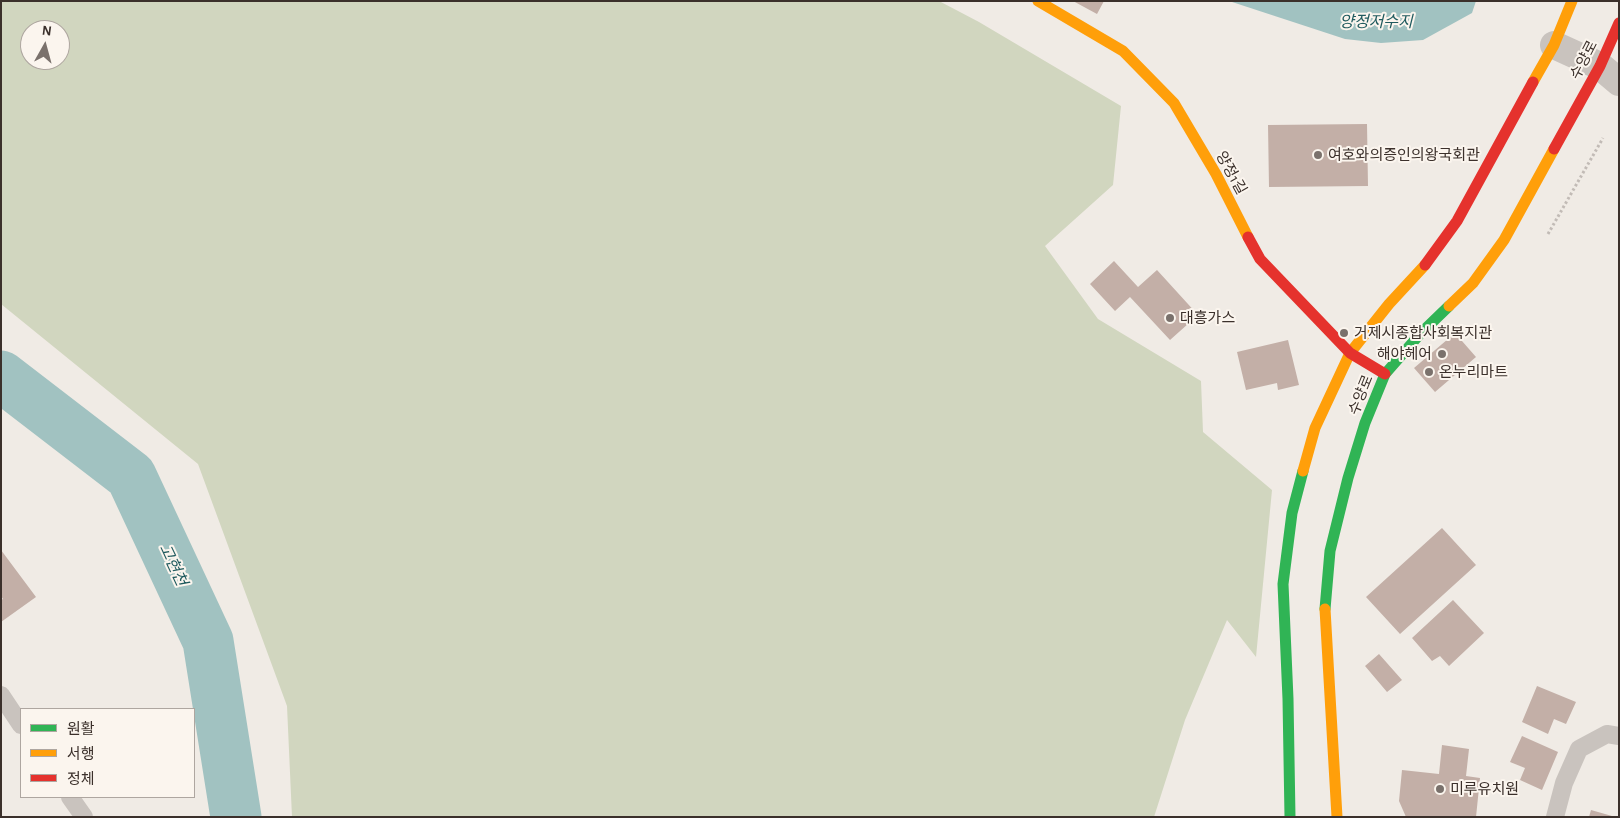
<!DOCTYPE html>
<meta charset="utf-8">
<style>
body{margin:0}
#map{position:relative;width:1620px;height:818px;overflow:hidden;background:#f0ebe5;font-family:"Alegreya Sans","Noto Sans KR",sans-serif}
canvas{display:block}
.frame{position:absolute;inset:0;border:2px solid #3b302b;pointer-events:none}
.legend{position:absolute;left:20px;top:708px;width:175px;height:90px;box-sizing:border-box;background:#fbf5ee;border:1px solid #aea6a0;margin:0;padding:6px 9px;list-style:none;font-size:15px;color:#3b302b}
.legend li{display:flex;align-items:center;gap:10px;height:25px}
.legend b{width:25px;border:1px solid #aea6a0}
.north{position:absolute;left:20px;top:20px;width:50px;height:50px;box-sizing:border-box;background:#fbf5ee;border:1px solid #aea6a0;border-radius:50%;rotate:7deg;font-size:14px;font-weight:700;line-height:20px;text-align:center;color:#3b302b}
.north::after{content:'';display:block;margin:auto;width:18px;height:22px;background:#7a716c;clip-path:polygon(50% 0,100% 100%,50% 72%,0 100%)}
</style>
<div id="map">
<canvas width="1620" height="818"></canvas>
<div class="frame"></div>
<ul class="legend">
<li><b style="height:6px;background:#30b455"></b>원활</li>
<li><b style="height:6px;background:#ff9f0a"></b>서행</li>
<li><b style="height:6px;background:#e5322d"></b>정체</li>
</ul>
<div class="north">N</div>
</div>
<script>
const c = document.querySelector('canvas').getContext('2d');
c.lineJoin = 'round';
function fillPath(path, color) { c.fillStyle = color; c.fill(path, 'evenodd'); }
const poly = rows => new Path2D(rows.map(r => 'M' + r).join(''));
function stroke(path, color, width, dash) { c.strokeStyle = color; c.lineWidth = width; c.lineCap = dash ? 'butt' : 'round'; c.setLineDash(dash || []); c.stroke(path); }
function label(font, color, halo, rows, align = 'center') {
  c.font = font + ' "Alegreya Sans","Noto Sans KR",sans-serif'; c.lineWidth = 4; c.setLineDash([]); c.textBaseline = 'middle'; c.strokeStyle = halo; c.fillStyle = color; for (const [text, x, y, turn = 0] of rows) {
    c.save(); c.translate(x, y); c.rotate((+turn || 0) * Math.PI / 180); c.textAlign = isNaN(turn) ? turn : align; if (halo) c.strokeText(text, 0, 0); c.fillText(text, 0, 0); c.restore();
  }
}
const green = poly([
 [1,1,939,1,979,22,1121,106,1113,185,1045,246,1098,319,1201,381,1203,432,1272,490,1256,657,1227,620,1185,720,1154,817,292,817,287,706,198,464,1,304],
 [30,30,60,30,60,60,30,60]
]);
const water = poly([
 [1229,1,1476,1,1472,13,1423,40,1381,43,1345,39]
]);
const river = poly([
 [1,376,131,476,208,641,236,817]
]);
const building = poly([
 [1073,1,1104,1,1097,14],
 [1367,124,1368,186,1269,187,1268,125],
 [1114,261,1138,287,1157,270,1198,315,1170,340,1130,297,1115,311,1090,284],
 [1455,333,1476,357,1435,392,1414,368],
 [1288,340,1299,385,1278,390,1277,383,1246,390,1237,352],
 [1442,528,1476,565,1400,634,1366,597],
 [1,550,36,597,1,622,1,600,3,599,1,596],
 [1453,600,1484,633,1449,666,1440,656,1432,661,1412,638],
 [1379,654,1402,680,1387,692,1365,666],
 [1537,686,1576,702,1566,724,1554,719,1548,734,1522,722],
 [1522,736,1558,752,1542,790,1520,780,1525,768,1510,762],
 [1442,745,1469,749,1466,776,1480,778,1476,817,1406,817,1399,801,1402,770,1439,774],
 [1591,810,1612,816,1611,817,1589,817]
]);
const path = poly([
 [1548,234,1603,138]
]);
const lane = poly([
 [1,695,21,725],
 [70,797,84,817],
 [1555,817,1564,783,1579,749,1607,734,1619,736]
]);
const street = poly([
 [1554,45,1600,66,1619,82]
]);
const fast = poly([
 [1325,609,1330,551,1348,478,1365,423,1385,374,1420,334,1449,306],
 [1290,817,1288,699,1283,584,1292,513,1303,471]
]);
const slow = poly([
 [1038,1,1123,51,1174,103,1216,174,1248,237],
 [1533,82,1554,45,1572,1],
 [1449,306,1473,283,1504,240,1554,149],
 [1303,471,1315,428,1350,353,1389,304,1425,265],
 [1325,609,1337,817]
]);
const jam = poly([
 [1554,149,1600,66,1619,23],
 [1248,237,1260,259,1350,353,1385,374],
 [1425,265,1457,221,1533,82]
]);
const markers = [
 [1318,155,5,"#7a716c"],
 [1170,318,5,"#7a716c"],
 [1344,333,5,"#7a716c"],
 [1442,354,5,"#7a716c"],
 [1429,372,5,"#7a716c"],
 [1440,789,5,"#7a716c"]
];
const streetNames = [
 ["수양로",1584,60,-63],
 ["양정1길",1231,173,61],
 ["수양로",1361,395,-68]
];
const poiNames = [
 ["여호와의증인의왕국회관",1328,155],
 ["대흥가스",1180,318],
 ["거제시종합사회복지관",1354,333],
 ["해야헤어",1432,354,"right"],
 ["온누리마트",1439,372],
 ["미루유치원",1450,789]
];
const waterNames = [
 ["양정저수지",1376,22],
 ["고현천",173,565,65]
];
fillPath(green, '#d1d6bf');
fillPath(water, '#a1c2c1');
stroke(river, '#a1c2c1', 51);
fillPath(building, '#c3afa7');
stroke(path, '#c2bbb6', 3, [2.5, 2.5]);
stroke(lane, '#c9c3be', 18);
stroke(street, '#c9c3be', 28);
stroke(fast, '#30b455', 11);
stroke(slow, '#ff9f0a', 11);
stroke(jam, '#e5322d', 11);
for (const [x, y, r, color] of markers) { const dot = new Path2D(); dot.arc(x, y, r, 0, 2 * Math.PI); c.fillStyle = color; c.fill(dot); stroke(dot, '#fbf5ee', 2); }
label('15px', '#3b302b', '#fbf5ee', streetNames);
label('15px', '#3b302b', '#fbf5ee', poiNames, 'left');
label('italic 16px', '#1f5a5e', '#fbf5ee', waterNames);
</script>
